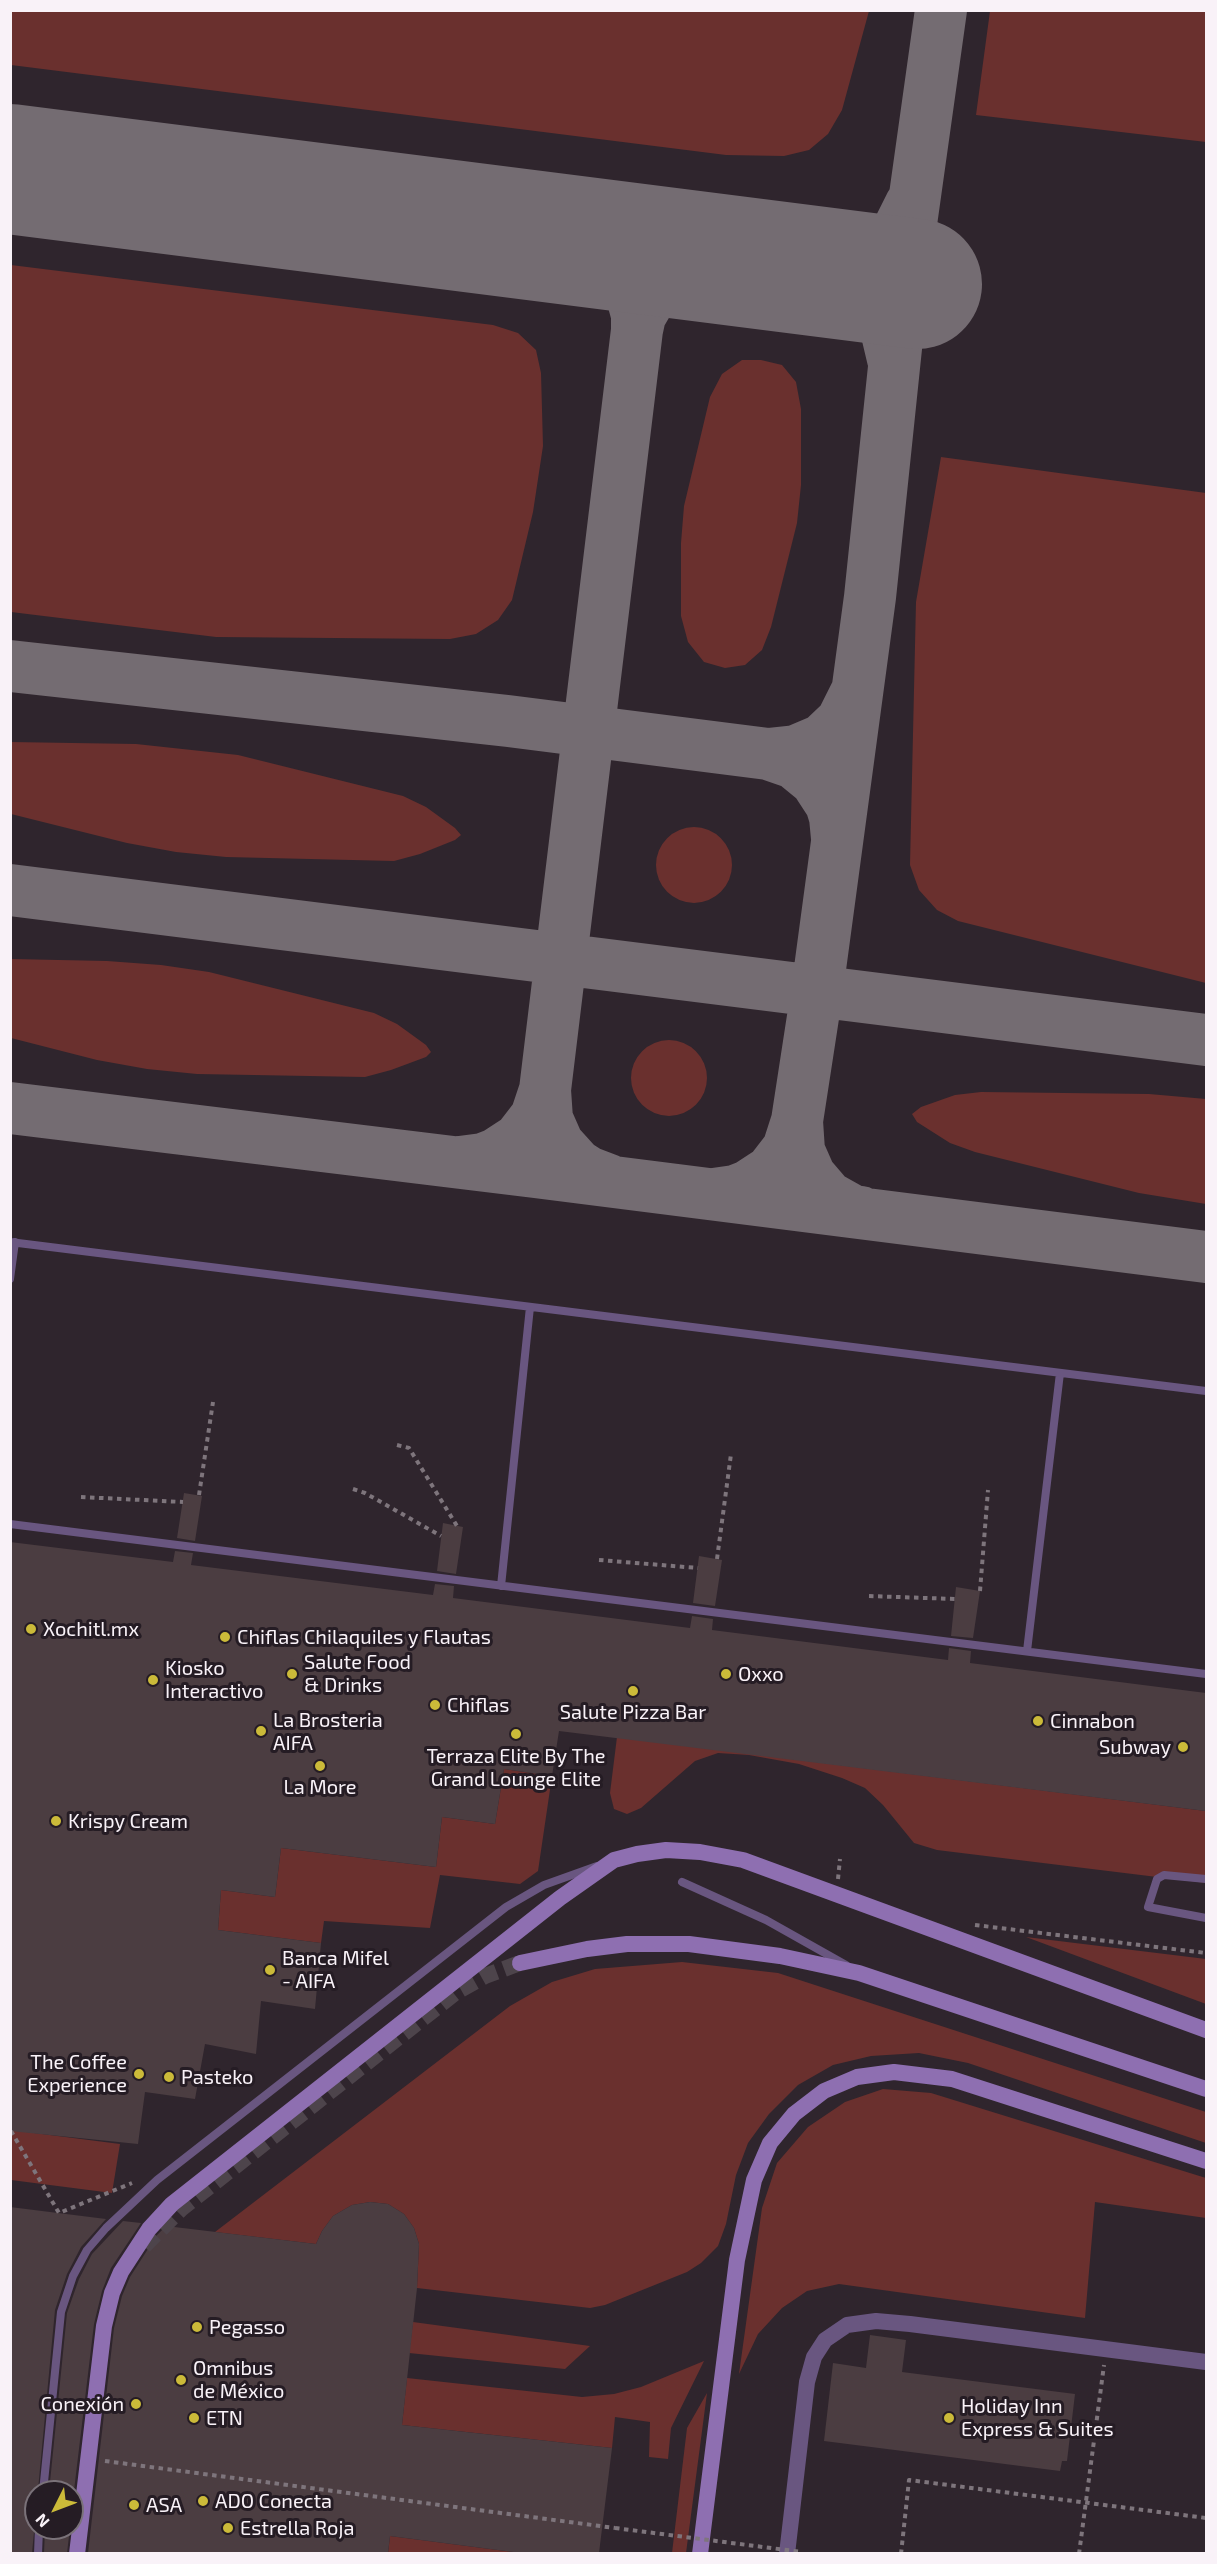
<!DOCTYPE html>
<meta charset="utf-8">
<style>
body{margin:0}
#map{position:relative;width:1217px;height:2564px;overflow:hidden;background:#2f252d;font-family:"Exo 2",sans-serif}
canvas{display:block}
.frame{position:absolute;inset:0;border:12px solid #f9f2f8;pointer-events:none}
.north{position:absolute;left:24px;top:2480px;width:60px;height:60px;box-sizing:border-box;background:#251c24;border:2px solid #7a7279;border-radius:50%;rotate:228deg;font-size:16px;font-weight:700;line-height:24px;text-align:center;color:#f9f2f8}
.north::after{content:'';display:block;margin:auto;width:21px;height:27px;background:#cbba39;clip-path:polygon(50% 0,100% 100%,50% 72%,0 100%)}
</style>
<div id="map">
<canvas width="1217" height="2564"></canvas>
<div class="frame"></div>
<div class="north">N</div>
</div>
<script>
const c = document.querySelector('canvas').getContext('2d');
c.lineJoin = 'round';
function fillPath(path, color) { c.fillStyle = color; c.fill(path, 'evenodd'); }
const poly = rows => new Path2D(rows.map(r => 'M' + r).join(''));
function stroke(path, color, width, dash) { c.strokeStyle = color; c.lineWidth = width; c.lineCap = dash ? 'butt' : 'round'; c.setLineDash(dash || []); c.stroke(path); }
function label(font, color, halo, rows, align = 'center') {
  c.font = font + ' "Exo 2",sans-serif'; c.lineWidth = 6; c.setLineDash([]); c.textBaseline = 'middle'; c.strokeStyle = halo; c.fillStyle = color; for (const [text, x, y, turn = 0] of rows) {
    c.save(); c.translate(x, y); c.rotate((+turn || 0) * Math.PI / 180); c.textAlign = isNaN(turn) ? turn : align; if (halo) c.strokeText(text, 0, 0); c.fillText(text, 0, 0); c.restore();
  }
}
const green = poly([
 [11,10,869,10,869,11,842,110,828,134,809,150,784,156,726,155,11,65],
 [990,11,1206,11,1206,142,976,115],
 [11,265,493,325,518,333,536,350,541,373,543,446,533,512,512,600,498,620,476,634,450,639,216,637,11,612],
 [742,360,761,360,782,365,796,382,801,409,801,485,797,523,771,627,762,650,745,665,725,668,704,662,688,642,681,616,681,543,684,506,710,397,722,374],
 [941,457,1206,493,1206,983,958,921,937,910,919,890,910,865,916,602],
 [10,742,136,744,238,755,403,796,426,807,455,828,461,835,455,840,420,854,394,861,226,857,176,852,127,843,11,814],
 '656 865a38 38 0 1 1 76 0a38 38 0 1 1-76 0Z',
 [11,959,107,961,161,965,209,972,374,1013,397,1024,426,1045,431,1052,426,1057,391,1070,365,1077,197,1074,147,1069,97,1060,11,1038],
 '631 1078a38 38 0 1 1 76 0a38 38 0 1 1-76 0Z',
 [981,1092,1149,1094,1206,1099,1206,1204,1139,1193,975,1152,950,1143,917,1122,912,1114,921,1107,955,1095],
 [617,1737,1206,1811,1206,1883,937,1850,914,1843,883,1805,865,1788,842,1778,799,1764,749,1755,718,1753,695,1761,641,1808,627,1814,614,1809,610,1793],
 [504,1769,552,1776,538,1871,520,1884,440,1875,430,1928,324,1921,321,1943,218,1930,221,1890,275,1897,281,1848,436,1867,442,1817,495,1824],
 [1026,1937,1206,1959,1206,2004],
 [682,1962,778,1973,1206,2112,1206,2143,968,2063,919,2053,871,2056,833,2065,798,2085,769,2114,748,2143,736,2175,726,2224,718,2246,701,2263,687,2272,605,2305,590,2308,417,2288,419,2244,414,2228,404,2214,388,2204,370,2202,352,2205,333,2216,322,2231,316,2244,215,2232,510,2006,552,1982,595,1969],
 [883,2089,931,2093,1206,2178,1206,2218,1095,2202,1085,2318,839,2284,807,2291,782,2308,758,2334,739,2374,762,2208,777,2163,808,2127,845,2102],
 [11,2130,120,2144,112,2193,11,2180],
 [413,2322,590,2346,565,2369,409,2353],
 [704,2361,671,2428,668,2459,649,2457,650,2422,615,2417,612,2448,402,2425,407,2378,582,2397,614,2394,641,2387],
 [707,2393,686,2553,672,2553,687,2428],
 [390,2536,521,2553,388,2554]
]);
const taxiway = poly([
 [565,239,593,249,615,266,630,289,637,315,637,330,640,316,654,292,674,273,699,262,729,260],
 [893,359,884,321,869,298,847,281,820,271,849,268,874,257,894,238,911,204],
 [10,666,508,721,768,754],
 [837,838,835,817,831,804,816,781,794,763,768,754,796,751,822,740,842,721,857,691],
 [10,890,1206,1040],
 [545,1090,637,330],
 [10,1108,535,1172,1206,1257],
 [797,1121,817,991,870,597,903,281,941,10],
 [460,1162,483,1159,496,1154,519,1139,536,1117,545,1090,547,1119,558,1144,577,1165,588,1172,609,1180],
 [714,1194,735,1191,748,1186,771,1171,788,1149,797,1121,799,1151,810,1176,828,1197,853,1211,861,1212]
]);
const runway = poly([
 [10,169,917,284]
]);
const building = poly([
 [184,1493,202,1496,195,1541,177,1538],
 [443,1523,463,1527,456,1574,437,1571],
 [10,1542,173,1562,175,1551,193,1553,191,1565,433,1595,435,1584,454,1586,453,1598,690,1628,692,1616,713,1619,712,1630,948,1660,949,1648,971,1651,970,1663,1206,1693,1206,1811,559,1731,552,1776,504,1769,495,1824,442,1817,436,1867,281,1848,275,1897,221,1890,218,1930,321,1943,315,2009,261,2001,256,2054,205,2044,195,2099,145,2092,138,2144,10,2131],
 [699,1556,722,1560,715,1606,693,1603],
 [956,1587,980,1591,973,1638,951,1636],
 [370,2202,388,2204,404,2214,414,2228,419,2244,417,2288,402,2425,612,2448,599,2553,521,2553,390,2536,388,2553,88,2553,114,2328,122,2296,130,2277,157,2235,166,2226,316,2244,322,2231,333,2216,352,2205],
 [10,2207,106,2219,81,2247,67,2274,55,2310,32,2553,10,2553],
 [123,2221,141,2223,111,2268,102,2291,94,2324,72,2507,72,2492,49,2492,67,2313,79,2279,92,2254],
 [870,2335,906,2340,902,2372,1075,2394,1067,2461,1062,2461,1060,2471,824,2441,833,2363,866,2368],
 [45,2528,70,2528,67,2553,44,2553]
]);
const secondaryTunnel = poly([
 [144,2246,181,2209,455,1993,485,1976,520,1963]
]);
const path = poly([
 [397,1445,409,1448,457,1526],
 [353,1489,365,1493,441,1536],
 [199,1495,213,1402],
 [81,1497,183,1502],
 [717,1559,731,1454],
 [599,1560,698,1568],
 [980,1591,988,1490],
 [869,1596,955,1599],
 [838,1879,840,1859],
 [975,1925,1206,1953],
 [11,2131,59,2213,132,2183],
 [105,2461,615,2528],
 [901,2554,909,2480,1206,2518],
 [1079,2554,1104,2365]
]);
const service = poly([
 [10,1242,1206,1391],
 [10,1279,15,1242],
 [10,1524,1206,1674],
 [501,1586,530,1307],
 [1027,1651,1060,1373],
 [1206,1879,1164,1875,1157,1879,1148,1907,1206,1918],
 [682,1882,766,1920,846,1965],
 [38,2554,39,2528]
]);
const tertiary = poly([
 [787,2554,807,2382,814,2357,825,2340,847,2325,876,2321,910,2324,1206,2362]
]);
const secondary = poly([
 [520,1963,587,1949,627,1944,689,1944,780,1956,859,1973,1206,2089],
 [700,2554,737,2260,754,2180,770,2143,794,2114,824,2091,857,2077,894,2072,952,2079,1206,2161]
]);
const pathBridge = poly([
 [615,2528,802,2552]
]);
const serviceBridge = poly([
 [43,2492,61,2312,73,2276,87,2250,106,2228,157,2180,506,1907,544,1885,597,1866]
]);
const secondaryBridge = poly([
 [77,2554,104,2326,112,2293,121,2272,149,2229,172,2204,560,1898,614,1860,637,1854,666,1850,700,1852,743,1860,1206,2030]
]);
const markers = [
 [31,1629,6,"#cbba39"],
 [225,1637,6,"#cbba39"],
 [292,1674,6,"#cbba39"],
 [726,1674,6,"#cbba39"],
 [153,1680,6,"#cbba39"],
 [633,1691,6,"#cbba39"],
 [435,1705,6,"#cbba39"],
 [1038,1721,6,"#cbba39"],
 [261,1731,6,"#cbba39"],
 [516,1734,6,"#cbba39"],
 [1183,1747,6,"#cbba39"],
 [320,1766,6,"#cbba39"],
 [56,1821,6,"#cbba39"],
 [270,1970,6,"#cbba39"],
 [139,2074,6,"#cbba39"],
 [169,2077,6,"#cbba39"],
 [197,2327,6,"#cbba39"],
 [181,2380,6,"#cbba39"],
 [136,2404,6,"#cbba39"],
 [194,2418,6,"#cbba39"],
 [949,2418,6,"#cbba39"],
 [203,2501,6,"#cbba39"],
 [134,2505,6,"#cbba39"],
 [228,2528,6,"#cbba39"]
];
const poiNames = [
 ["Xochitl.mx",43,1629],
 ["Chiflas Chilaquiles y Flautas",237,1637],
 ["Salute Food",304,1662],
 ["& Drinks",304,1685],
 ["Kiosko",165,1668],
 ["Interactivo",165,1691],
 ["Oxxo",738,1674],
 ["Chiflas",447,1705],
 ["Salute Pizza Bar",633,1712,"center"],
 ["La Brosteria",273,1720],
 ["AIFA",273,1743],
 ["Cinnabon",1050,1721],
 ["Subway",1171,1747,"right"],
 ["Terraza Elite By The",516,1756,"center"],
 ["Grand Lounge Elite",516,1779,"center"],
 ["La More",320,1787,"center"],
 ["Krispy Cream",68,1821],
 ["Banca Mifel",282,1958],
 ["- AIFA",282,1981],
 ["The Coffee",127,2062,"right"],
 ["Experience",127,2085,"right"],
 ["Pasteko",181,2077],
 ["Pegasso",209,2327],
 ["Omnibus",193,2368],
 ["de México",193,2391],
 ["Conexión",124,2404,"right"],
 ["Holiday Inn",961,2406],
 ["Express & Suites",961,2429],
 ["ETN",206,2418],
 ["ADO Conecta",215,2501],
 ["ASA",146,2505],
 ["Estrella Roja",240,2528]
];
fillPath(green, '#6a302e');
stroke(taxiway, '#746c72', 52);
stroke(runway, '#746c72', 130);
fillPath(building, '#4b3d41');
stroke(secondaryTunnel, '#4d444b', 16, [16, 8]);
stroke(path, '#7e757c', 4, [4.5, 4.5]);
stroke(service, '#695680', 8);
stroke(tertiary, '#695680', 16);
stroke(secondary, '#8e6fb1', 16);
stroke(pathBridge, '#7e757c', 4, [4.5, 4.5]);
stroke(serviceBridge, '#695680', 8);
stroke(secondaryBridge, '#8e6fb1', 16);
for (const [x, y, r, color] of markers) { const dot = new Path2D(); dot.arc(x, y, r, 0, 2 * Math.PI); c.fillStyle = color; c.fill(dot); stroke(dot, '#251c24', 2); }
label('20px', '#f9f2f8', '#251c24', poiNames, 'left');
</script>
